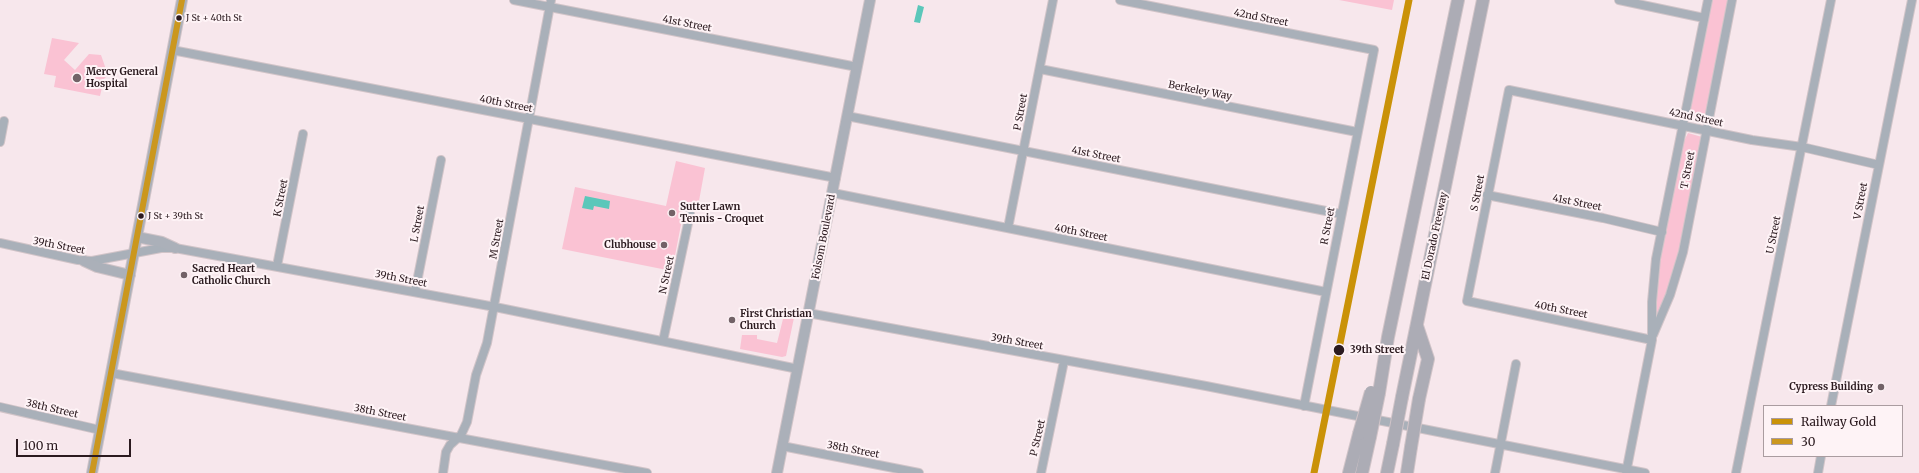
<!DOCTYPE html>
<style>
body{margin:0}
#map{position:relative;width:1919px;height:473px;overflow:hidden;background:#f7e7ec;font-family:Merriweather,serif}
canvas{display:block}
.legend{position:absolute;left:1763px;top:405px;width:140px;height:52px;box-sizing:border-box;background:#fef3f6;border:1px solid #aa9ca0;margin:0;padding:5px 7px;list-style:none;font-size:12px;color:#2b1a1f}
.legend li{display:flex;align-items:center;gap:8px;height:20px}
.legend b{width:20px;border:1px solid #aa9ca0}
.scale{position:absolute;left:16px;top:439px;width:115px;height:18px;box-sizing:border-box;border:2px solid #2b1a1f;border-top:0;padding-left:5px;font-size:12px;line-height:14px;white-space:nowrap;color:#2b1a1f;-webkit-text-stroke:3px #fef3f6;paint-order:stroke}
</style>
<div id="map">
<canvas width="1919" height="473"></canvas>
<ul class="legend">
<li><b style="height:5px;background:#ca9208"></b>Railway Gold</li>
<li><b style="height:5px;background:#cb971e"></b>30</li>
</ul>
<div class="scale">100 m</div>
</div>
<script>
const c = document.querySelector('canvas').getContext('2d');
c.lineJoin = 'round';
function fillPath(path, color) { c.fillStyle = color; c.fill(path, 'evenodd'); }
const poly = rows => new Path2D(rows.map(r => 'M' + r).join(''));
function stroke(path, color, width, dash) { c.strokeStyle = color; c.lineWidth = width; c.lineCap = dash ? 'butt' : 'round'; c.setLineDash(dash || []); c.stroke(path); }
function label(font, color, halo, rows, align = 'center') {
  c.font = font + ' Merriweather,serif'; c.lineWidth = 4; c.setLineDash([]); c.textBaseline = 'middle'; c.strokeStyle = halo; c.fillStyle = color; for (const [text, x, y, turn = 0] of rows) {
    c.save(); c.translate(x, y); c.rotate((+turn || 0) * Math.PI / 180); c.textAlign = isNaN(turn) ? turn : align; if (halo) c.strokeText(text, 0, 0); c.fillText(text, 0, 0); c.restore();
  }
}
const green = poly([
 [1339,0,1394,0,1392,10],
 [1711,0,1730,0,1707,112,1702,122,1688,119,1687,117],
 [52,38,79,43,64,60,75,70,89,54,101,55,108,75,104,79,100,96,54,87,56,76,44,74],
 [1688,133,1702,137,1679,258,1655,328,1659,261,1681,147],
 [676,161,705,168,697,212,684,209,672,271,562,249,575,187,666,206],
 [795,313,786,356,782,357,740,349,742,335,757,335,757,339,777,343,783,319]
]);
const water = poly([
 [918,5,924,7,920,23,914,22],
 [585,196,610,201,609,209,594,206,593,210,582,208]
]);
const minor = poly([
 [514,0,857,67],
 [1120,0,1374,50,1304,406],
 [1619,0,1704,18],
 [172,50,836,178],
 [1040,69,1357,132],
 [847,116,1341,214],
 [0,142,4,121],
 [833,193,1326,292],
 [1487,195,1603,218,1662,232],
 [1008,228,1053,0],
 [0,243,78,260,92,261,161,248,175,248,495,307,798,369],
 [277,266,303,134],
 [415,292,441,160],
 [808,313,1206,386,1645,473],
 [1653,335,1670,295,1683,252,1732,0],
 [1652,340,1467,301,1509,90,1752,140,1802,147,1879,165],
 [663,341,690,214],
 [111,373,647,473],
 [1831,406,1912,0],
 [0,407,100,430],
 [782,446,919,473],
 [443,473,446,452,450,445,461,435,467,422,476,375,487,343,551,0],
 [1041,473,1064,361],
 [1495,473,1516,364],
 [1626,473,1652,340,1652,302,1656,259,1708,0],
 [1736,473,1831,0],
 [1818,473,1821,456]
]);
const major = poly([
 [137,237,162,242,175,248],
 [84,261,97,267,130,275],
 [92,473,182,0],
 [777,473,870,0]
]);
const highway = poly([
 [1417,326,1428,359,1419,399],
 [1379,393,1388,337,1458,0],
 [1402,397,1483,0],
 [1349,473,1359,434],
 [1362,473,1370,437],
 [1387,473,1393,444],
 [1407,473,1411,447]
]);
const highwayBridge = poly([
 [1359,434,1371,392],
 [1370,437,1379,393],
 [1393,444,1402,397],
 [1411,447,1419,399]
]);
const bus1 = poly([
 [92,473,182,0]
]);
const rail1 = poly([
 [1314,473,1409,0]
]);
const markers = [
 [179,18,3.5,"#2b1a1f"],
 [77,78,5,"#726267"],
 [672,213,4,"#726267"],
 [141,216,3.5,"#2b1a1f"],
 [664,245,4,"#726267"],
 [184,275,4,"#726267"],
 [732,320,4,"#726267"],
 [1339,350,6,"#2b1a1f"],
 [1881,387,4,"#726267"]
];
const busNames = [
 ["J St + 40th St",186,18],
 ["J St + 39th St",148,216]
];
const streetNames = [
 ["42nd Street",1261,18,11],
 ["41st Street",687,24,11],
 ["Berkeley Way",1200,91,11],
 ["40th Street",506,104,11],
 ["P Street",1021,112,-79],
 ["42nd Street",1696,118,12],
 ["41st Street",1096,155,11],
 ["T Street",1688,170,-79],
 ["S Street",1478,193,-79],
 ["K Street",281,198,-79],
 ["V Street",1861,201,-79],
 ["41st Street",1577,203,11],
 ["L Street",418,224,-79],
 ["R Street",1328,226,-79],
 ["40th Street",1081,233,11],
 ["U Street",1774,235,-79],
 ["El Dorado Freeway",1435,236,-78],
 ["Folsom Boulevard",824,237,-79],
 ["M Street",497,239,-80],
 ["39th Street",59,246,11],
 ["N Street",667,275,-78],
 ["39th Street",401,279,11],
 ["40th Street",1561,310,11],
 ["39th Street",1017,342,10],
 ["38th Street",52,409,13],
 ["38th Street",380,413,11],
 ["P Street",1038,438,-77],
 ["38th Street",853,450,11]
];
const poiNames = [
 ["Mercy General",86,72],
 ["Hospital",86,84],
 ["Sutter Lawn",680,207],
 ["Tennis - Croquet",680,219],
 ["Clubhouse",656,245,"right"],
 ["Sacred Heart",192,269],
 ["Catholic Church",192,281],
 ["First Christian",740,314],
 ["Church",740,326],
 ["Cypress Building",1873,387,"right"]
];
const stopNames = [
 ["39th Street",1350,350]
];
fillPath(green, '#fac2d3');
fillPath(water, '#5bc7ba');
stroke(minor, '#d1c4c8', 10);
stroke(major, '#d1c4c8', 12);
stroke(highway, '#d1c4c8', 14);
stroke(minor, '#a9b0b9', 8);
stroke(major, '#abb0b9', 10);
stroke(highway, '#acacb5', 12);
stroke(highwayBridge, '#d1c4c8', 14, []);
stroke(highwayBridge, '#acacb5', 12);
stroke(bus1, '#cb971e', 6);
stroke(rail1, '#ca9208', 7);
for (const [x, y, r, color] of markers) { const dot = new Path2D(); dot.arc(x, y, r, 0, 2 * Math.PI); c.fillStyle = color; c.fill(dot); stroke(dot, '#fef3f6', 1.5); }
label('9px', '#2b1a1f', '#fef3f6', busNames, 'left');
label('10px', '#2b1a1f', '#fef3f6', streetNames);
label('bold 10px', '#2b1a1f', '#fef3f6', poiNames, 'left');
label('bold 10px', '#2b1a1f', '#fef3f6', stopNames, 'left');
</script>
